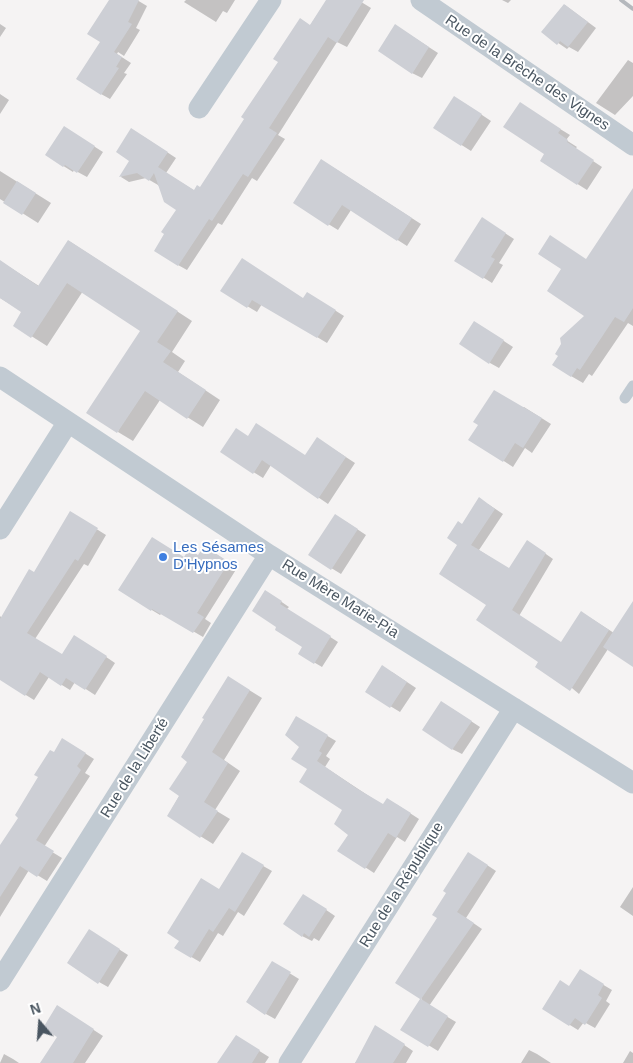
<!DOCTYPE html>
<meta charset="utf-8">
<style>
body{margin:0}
#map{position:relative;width:633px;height:1063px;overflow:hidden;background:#f5f3f3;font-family:Helvetica,sans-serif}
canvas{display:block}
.north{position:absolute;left:15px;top:998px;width:50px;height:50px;-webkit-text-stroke:4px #fff;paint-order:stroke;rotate:342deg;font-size:14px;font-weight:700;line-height:20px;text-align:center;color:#4a5661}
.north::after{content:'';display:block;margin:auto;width:18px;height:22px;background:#4a5661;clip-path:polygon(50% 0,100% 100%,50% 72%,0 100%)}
</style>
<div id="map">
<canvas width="633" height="1063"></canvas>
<div class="north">N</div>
</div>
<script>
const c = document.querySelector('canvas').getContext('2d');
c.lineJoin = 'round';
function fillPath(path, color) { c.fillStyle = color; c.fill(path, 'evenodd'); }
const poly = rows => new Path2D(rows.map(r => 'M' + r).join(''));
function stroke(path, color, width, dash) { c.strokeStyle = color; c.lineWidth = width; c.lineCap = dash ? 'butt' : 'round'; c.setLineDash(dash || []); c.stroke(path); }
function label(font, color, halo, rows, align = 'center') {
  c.font = font + ' Helvetica,sans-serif'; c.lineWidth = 4; c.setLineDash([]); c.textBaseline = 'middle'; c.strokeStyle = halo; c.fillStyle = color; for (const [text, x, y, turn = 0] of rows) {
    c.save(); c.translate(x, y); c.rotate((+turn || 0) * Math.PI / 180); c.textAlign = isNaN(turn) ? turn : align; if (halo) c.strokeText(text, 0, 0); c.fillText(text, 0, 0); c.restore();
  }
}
const shadow = poly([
 [111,0,137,0,147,6,136,28,140,30,124,56,118,52,117,54,131,63,124,73,127,74,110,99,101,94,101,42],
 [186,0,235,0,227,13,223,11,216,22,184,2],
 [327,0,358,0,371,8,347,47,337,42,278,135,285,139,257,181,252,178,222,225,218,223,187,270,178,265,178,209,158,185,146,178,129,182,121,177,130,161,141,135,176,158,166,173,195,191,201,189],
 [502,0,511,0,508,3],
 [565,5,596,28,578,52,569,47,567,49,542,32],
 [0,24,6,28,0,37],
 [404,31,438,53,422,78,412,73],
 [628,60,633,63,633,96,615,115,596,103],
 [0,94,9,100,0,114],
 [464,103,491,121,471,151,435,128],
 [529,110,570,135,566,140,577,147,575,149,602,167,587,190,541,161,546,154],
 [73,133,103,152,87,177,74,170,73,172,46,155],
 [331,166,421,224,407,246,351,210,338,230,294,203],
 [0,171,51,203,38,223,0,199],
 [633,194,633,326,628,323,592,376,589,374,583,383,571,376,586,316,587,260],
 [491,224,514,239,499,263,503,265,492,283,456,260],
 [69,241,192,321,172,352,185,361,178,372,220,400,203,427,160,400,133,441,118,432,142,331,83,291,47,346,14,325,23,312,0,298,0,261,39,286],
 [222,291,304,300,317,299,344,316,327,343,262,304,257,312],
 [484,328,513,347,499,368,490,363],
 [524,407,551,424,532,453,525,448,513,467,470,439],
 [249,437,306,456,326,444,355,463,328,504,271,465,263,478,221,452],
 [488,504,503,514,479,550,510,570,536,547,553,559,519,616,561,643,589,617,614,633,633,603,633,665,608,649,579,694,540,661,488,605,459,545,462,525],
 [71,513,106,535,88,566,84,564,35,639,62,656,84,642,115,663,95,695,75,682,70,690,49,677,34,700,0,679,0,616,2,618,35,574],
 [345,521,366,535,341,574,310,555],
 [213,552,237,568,205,619,211,623,203,637,162,613,160,615,119,590],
 [273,596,289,607,287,609,338,642,322,667,300,654,304,646],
 [392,672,416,688,400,712,367,692],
 [241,685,262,698,224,760,240,771,215,810,230,819,213,844,168,816],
 [451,708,480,727,462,754,452,749],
 [297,718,336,741,326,756,330,759,325,767,384,806,396,804,419,819,405,842,397,837,374,873,339,850,349,834,344,810,309,769,300,747],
 [72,745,94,759,85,773,90,776,44,847,62,858,47,881,29,870,0,917,0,847,20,817,54,754],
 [242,854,272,871,244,916,238,912,223,936,218,933,200,962,176,948,219,890],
 [478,859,496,871,466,918,482,929,429,1006,456,1022,438,1051,402,1029,422,999,397,982],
 [633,887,633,916,620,907],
 [313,901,335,916,319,941,314,938,312,941,302,936],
 [98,936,128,955,108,987,99,982],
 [273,963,299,979,275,1019,266,1014],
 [580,971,612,990,606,1001,610,1004,595,1028,584,1022,578,1030,544,1009,570,987],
 [66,1012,103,1036,85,1063,68,1063,59,1037],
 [385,1032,413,1051,406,1063,355,1063],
 [245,1042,269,1057,265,1063,222,1063],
 [529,1050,537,1054,551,1063,521,1063],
 [630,1051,633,1053,633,1063,623,1063],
 [4,1054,13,1059,19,1063,0,1063]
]);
const building = poly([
 [109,0,139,0,128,22,132,24,114,52,111,50,122,57,116,67,119,68,101,95,76,79,100,42,87,34],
 [326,0,364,0,337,43,328,37,269,128,277,133,248,177,243,174,212,221,209,219,178,266,154,251,164,234,161,232,176,210,164,202,154,173,149,181,137,173,119,177,129,161,116,152,131,128,168,152,158,167,194,190,197,185,200,187,244,119,241,117,278,62,273,59,300,18,310,25],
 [564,4,588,22,568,47,560,41,557,45,541,32],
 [395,24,429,47,412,74,378,51],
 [454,96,482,114,461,146,433,128],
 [520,102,561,129,558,133,568,140,567,142,594,160,577,185,540,161,544,154,503,127],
 [64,126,95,146,77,173,65,165,63,167,45,155],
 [321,159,412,218,397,241,342,205,328,226,293,203],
 [17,181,36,193,22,215,3,203],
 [633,188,633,308,624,322,615,317,580,370,577,368,571,377,552,365,558,356,555,354,561,344,560,338,584,316,547,291,561,269,538,254,550,235,586,259],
 [482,217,506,233,491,257,495,259,483,279,454,261],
 [68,240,178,311,157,342,171,351,163,362,206,390,187,419,145,391,117,433,86,413,140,331,67,283,31,338,13,326,21,312,0,298,0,260,38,286],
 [242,258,303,298,307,292,336,310,317,338,252,300,247,308,220,291],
 [474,321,504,340,489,364,459,344],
 [494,390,542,418,523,448,515,443,503,462,468,440,478,425,473,422],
 [256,423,305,455,317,437,346,457,318,499,262,460,253,474,220,452,236,428,248,436],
 [479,497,495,509,471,545,509,568,527,540,546,553,512,610,561,642,581,611,609,630,570,691,535,667,538,662,476,620,486,605,439,574,457,545,447,538,458,521,462,524],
 [70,511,98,528,78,561,75,559,27,633,62,654,74,635,107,656,85,690,66,678,61,686,40,672,25,696,0,680,0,619,29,569,34,572],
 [335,514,358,529,331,570,308,555],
 [152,537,184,557,189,549,198,555,204,546,229,562,197,613,204,617,193,633,152,609,151,611,118,590],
 [265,590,282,601,280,604,331,636,314,664,298,654,302,647,275,630,276,627,252,611],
 [633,601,633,667,603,647],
 [382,665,407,682,390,708,365,692],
 [228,676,250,690,212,752,228,763,204,802,218,811,200,838,167,816,179,796,169,789,187,762,181,757,204,719,202,718],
 [441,701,472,721,452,750,422,730],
 [296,716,328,735,319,751,322,753,317,761,356,788,383,804,387,798,411,813,396,838,388,833,365,869,337,851,348,835,334,824,342,810,299,782,307,769,291,759,299,747,285,735],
 [62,738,86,753,77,766,81,770,36,840,54,851,37,877,20,866,0,897,0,845,18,818,15,815,38,777,34,775,50,750,54,752],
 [242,852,264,865,235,912,229,908,213,932,209,929,191,958,174,948,179,941,167,933,201,878,219,889],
 [468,852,488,865,457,912,474,923,421,999,448,1016,428,1047,400,1030,420,999,395,983,437,918,432,915,446,893,443,891],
 [303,894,327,909,309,937,304,933,302,937,283,924],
 [89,929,120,949,98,984,67,963],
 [272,961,291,972,265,1015,246,1002],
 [580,969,604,984,598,995,602,998,585,1025,575,1018,569,1026,542,1009,560,980,569,986],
 [57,1005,94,1029,73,1063,40,1063,57,1037,43,1028],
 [375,1025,405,1044,393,1063,355,1063],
 [236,1035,260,1050,252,1063,217,1063]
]);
const lane = poly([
 [625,398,633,386]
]);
const street = poly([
 [421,0,633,145],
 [199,108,271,0],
 [0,377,269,555,633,783],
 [0,529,68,422],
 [0,981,269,555],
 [289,1063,514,708]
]);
const rail = poly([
 [621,0,633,9]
]);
const markers = [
 [163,557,5,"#3f7fe0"]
];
const streetNames = [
 ["Rue de la Brèche des Vignes",527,73,34],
 ["Rue Mère Marie-Pia",340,599,32],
 ["Rue de la Liberté",135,768,-58],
 ["Rue de la République",402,885,-58]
];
const shopNames = [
 ["Les Sésames",173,548],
 ["D'Hypnos",173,565]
];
fillPath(shadow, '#0003');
fillPath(building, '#cdcfd5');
stroke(lane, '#c1cad2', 11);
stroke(street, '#c1cad2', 21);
stroke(rail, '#b5b8bd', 4);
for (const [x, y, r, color] of markers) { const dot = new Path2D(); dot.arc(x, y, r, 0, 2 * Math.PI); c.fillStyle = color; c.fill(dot); stroke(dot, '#fff', 2); }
label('15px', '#4a5661', '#fff', streetNames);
label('15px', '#366cbe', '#fff', shopNames, 'left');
</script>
